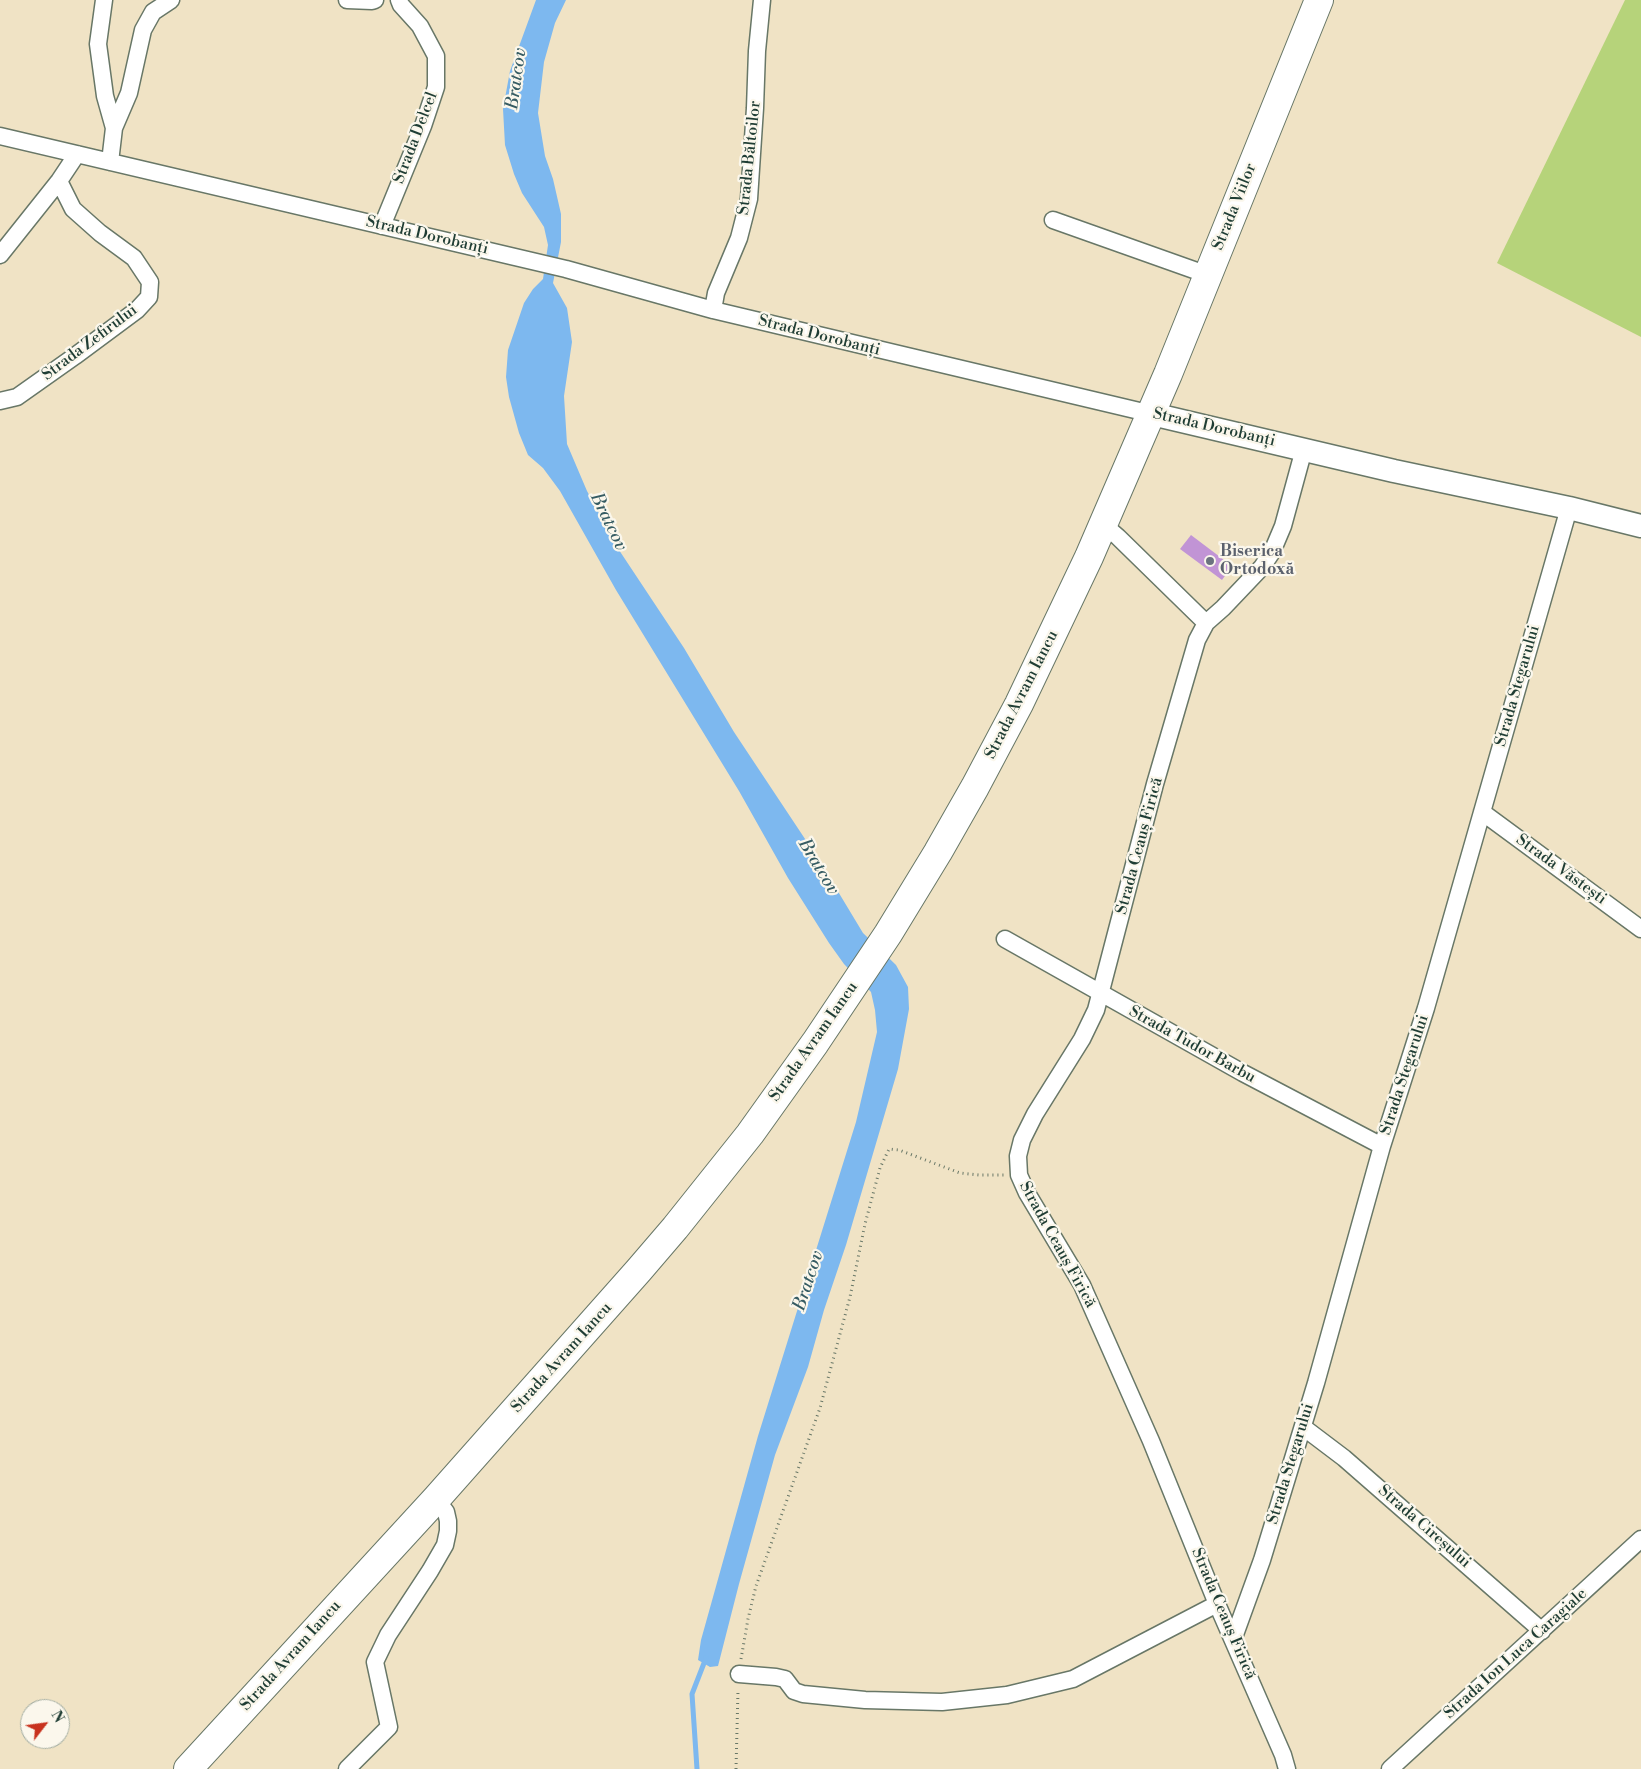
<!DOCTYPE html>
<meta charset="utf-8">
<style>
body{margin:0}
#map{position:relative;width:1641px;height:1769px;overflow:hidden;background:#f0e3c5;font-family:"Libre Bodoni",serif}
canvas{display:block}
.north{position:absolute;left:20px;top:1699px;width:50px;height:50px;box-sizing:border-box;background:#fbf7ec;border:1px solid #a3ada2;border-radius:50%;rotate:60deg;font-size:14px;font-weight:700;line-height:20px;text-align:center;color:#1f3d34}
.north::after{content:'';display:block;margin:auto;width:18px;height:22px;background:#c8321e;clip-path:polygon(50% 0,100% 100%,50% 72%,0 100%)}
</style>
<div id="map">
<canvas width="1641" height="1769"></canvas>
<div class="north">N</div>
</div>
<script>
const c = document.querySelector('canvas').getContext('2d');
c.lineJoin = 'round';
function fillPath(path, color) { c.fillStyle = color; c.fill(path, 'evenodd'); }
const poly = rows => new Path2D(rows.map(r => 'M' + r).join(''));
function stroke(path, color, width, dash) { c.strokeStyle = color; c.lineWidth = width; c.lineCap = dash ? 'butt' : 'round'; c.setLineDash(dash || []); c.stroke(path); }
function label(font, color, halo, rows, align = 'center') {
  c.font = font + ' "Libre Bodoni",serif'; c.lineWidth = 4.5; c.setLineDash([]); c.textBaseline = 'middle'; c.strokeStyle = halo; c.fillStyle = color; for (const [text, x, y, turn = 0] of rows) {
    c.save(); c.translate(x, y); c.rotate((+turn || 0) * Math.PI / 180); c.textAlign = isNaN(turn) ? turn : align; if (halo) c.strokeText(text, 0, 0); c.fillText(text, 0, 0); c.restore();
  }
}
const green = poly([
 [1625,0,1641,0,1641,337,1497,263]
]);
const water = poly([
 [536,0,566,0,555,23,544,62,538,113,545,156,553,179,561,214,561,242,553,283,567,308,572,342,564,396,567,444,587,491,619,550,684,648,734,732,819,860,863,933,896,965,908,987,909,1009,898,1069,846,1245,824,1310,808,1367,775,1455,739,1584,718,1666,710,1667,698,1660,701,1640,758,1436,856,1122,877,1032,875,1010,871,992,844,964,829,943,788,878,739,791,616,590,560,491,543,468,528,455,519,433,509,397,506,377,508,350,524,303,533,289,543,279,548,245,544,227,522,193,514,174,505,145,503,109,510,71]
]);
const stream = poly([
 [697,1769,692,1694,706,1658]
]);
const building = poly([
 [1191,535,1232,566,1222,580,1180,549]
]);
const path = poly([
 [741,1659,748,1619,756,1586,820,1408,850,1297,865,1224,880,1168,889,1149,899,1150,960,1173,979,1175,1004,1175],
 [736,1769,738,1690]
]);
const street = poly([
 [104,0,98,44,105,96,114,128],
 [347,0,372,1,375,0],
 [0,136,566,269,713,310,1152,414],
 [110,162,114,128,129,93,143,30,153,12,171,0],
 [1053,220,1208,275],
 [382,226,423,126,436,87,436,56,420,26,401,5,399,0],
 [0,255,59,181,77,154],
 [713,310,716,293,739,238,749,199,755,108,757,51,762,0],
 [0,401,17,397,75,356,137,310,149,297,150,282,134,258,100,233,73,209,59,181],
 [1104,525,1118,537,1206,623],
 [1482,812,1641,929],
 [1005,939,1243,1073,1382,1146],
 [1303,1427,1344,1458,1542,1631],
 [1233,1640,1262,1560,1316,1383,1382,1146,1426,1008,1569,508],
 [739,1674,776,1677,785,1679,794,1691,803,1694,865,1700,942,1702,1007,1695,1073,1679,1217,1604],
 [347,1769,389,1727,375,1662,388,1635,430,1571,445,1545,448,1531,448,1521,446,1512,436,1499],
 [1287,1769,1283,1755,1217,1604,1151,1441,1082,1285,1027,1193,1019,1175,1018,1156,1022,1140,1035,1114,1082,1039,1096,1010,1155,784,1197,640,1206,623,1223,608,1262,567,1272,552,1283,526,1304,449],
 [1390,1769,1641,1539]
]);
const secondary = poly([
 [1152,414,1394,471,1569,508,1641,526]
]);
const highway = poly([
 [188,1769,436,1499,639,1270,675,1228,750,1134,815,1043,888,934,938,852,975,787,1019,704,1089,557,1168,374,1319,0]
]);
const markers = [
 [1210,561,5,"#6b7280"]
];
const streetNames = [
 ["Strada Delcel",416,138,-69],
 ["Strada Băltoilor",750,158,-84],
 ["Strada Viilor",1235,207,-68],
 ["Strada Dorobanți",427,236,13],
 ["Strada Dorobanți",819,336,14],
 ["Strada Zefirului",90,343,-37],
 ["Strada Dorobanți",1214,428,13],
 ["Strada Stegarului",1518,686,-74],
 ["Strada Avram Iancu",1022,695,-63],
 ["Strada Ceauș Firică",1140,846,-75],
 ["Strada Văstești",1561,870,36],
 ["Strada Avram Iancu",814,1042,-55],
 ["Strada Tudor Barbu",1192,1045,29],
 ["Strada Stegarului",1405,1075,-72],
 ["Strada Ceauș Firică",1057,1245,61],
 ["Strada Avram Iancu",562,1358,-48],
 ["Strada Stegarului",1291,1464,-73],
 ["Strada Cireșului",1424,1527,41],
 ["Strada Ceauș Firică",1223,1614,67],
 ["Strada Ion Luca Caragiale",1516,1654,-42],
 ["Strada Avram Iancu",291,1656,-48]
];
const worshipNames = [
 ["Biserica",1220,552],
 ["Ortodoxă",1220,570]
];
const waterNames = [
 ["Bratcov",517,79,-82],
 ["Bratcov",608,522,64],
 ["Bratcov",818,867,59],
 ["Bratcov",809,1281,-72]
];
fillPath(green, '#b6d37a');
fillPath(water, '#7db8ef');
stroke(stream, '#7db8ef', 5);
fillPath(building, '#c194d5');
stroke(street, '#687767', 19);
stroke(secondary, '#687767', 25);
stroke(highway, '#687767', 30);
stroke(path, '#687767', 3, [1, 4]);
stroke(street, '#fff', 16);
stroke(secondary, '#fff', 22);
stroke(highway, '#fff', 28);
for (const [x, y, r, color] of markers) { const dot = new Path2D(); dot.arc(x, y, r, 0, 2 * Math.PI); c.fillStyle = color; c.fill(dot); stroke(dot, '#fbf7ec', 2); }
label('16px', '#1f3d34', '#fbf7ec', streetNames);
label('bold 16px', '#5b616d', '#fbf7ec', worshipNames, 'left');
label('italic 18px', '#365c63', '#fbf7ec', waterNames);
</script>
